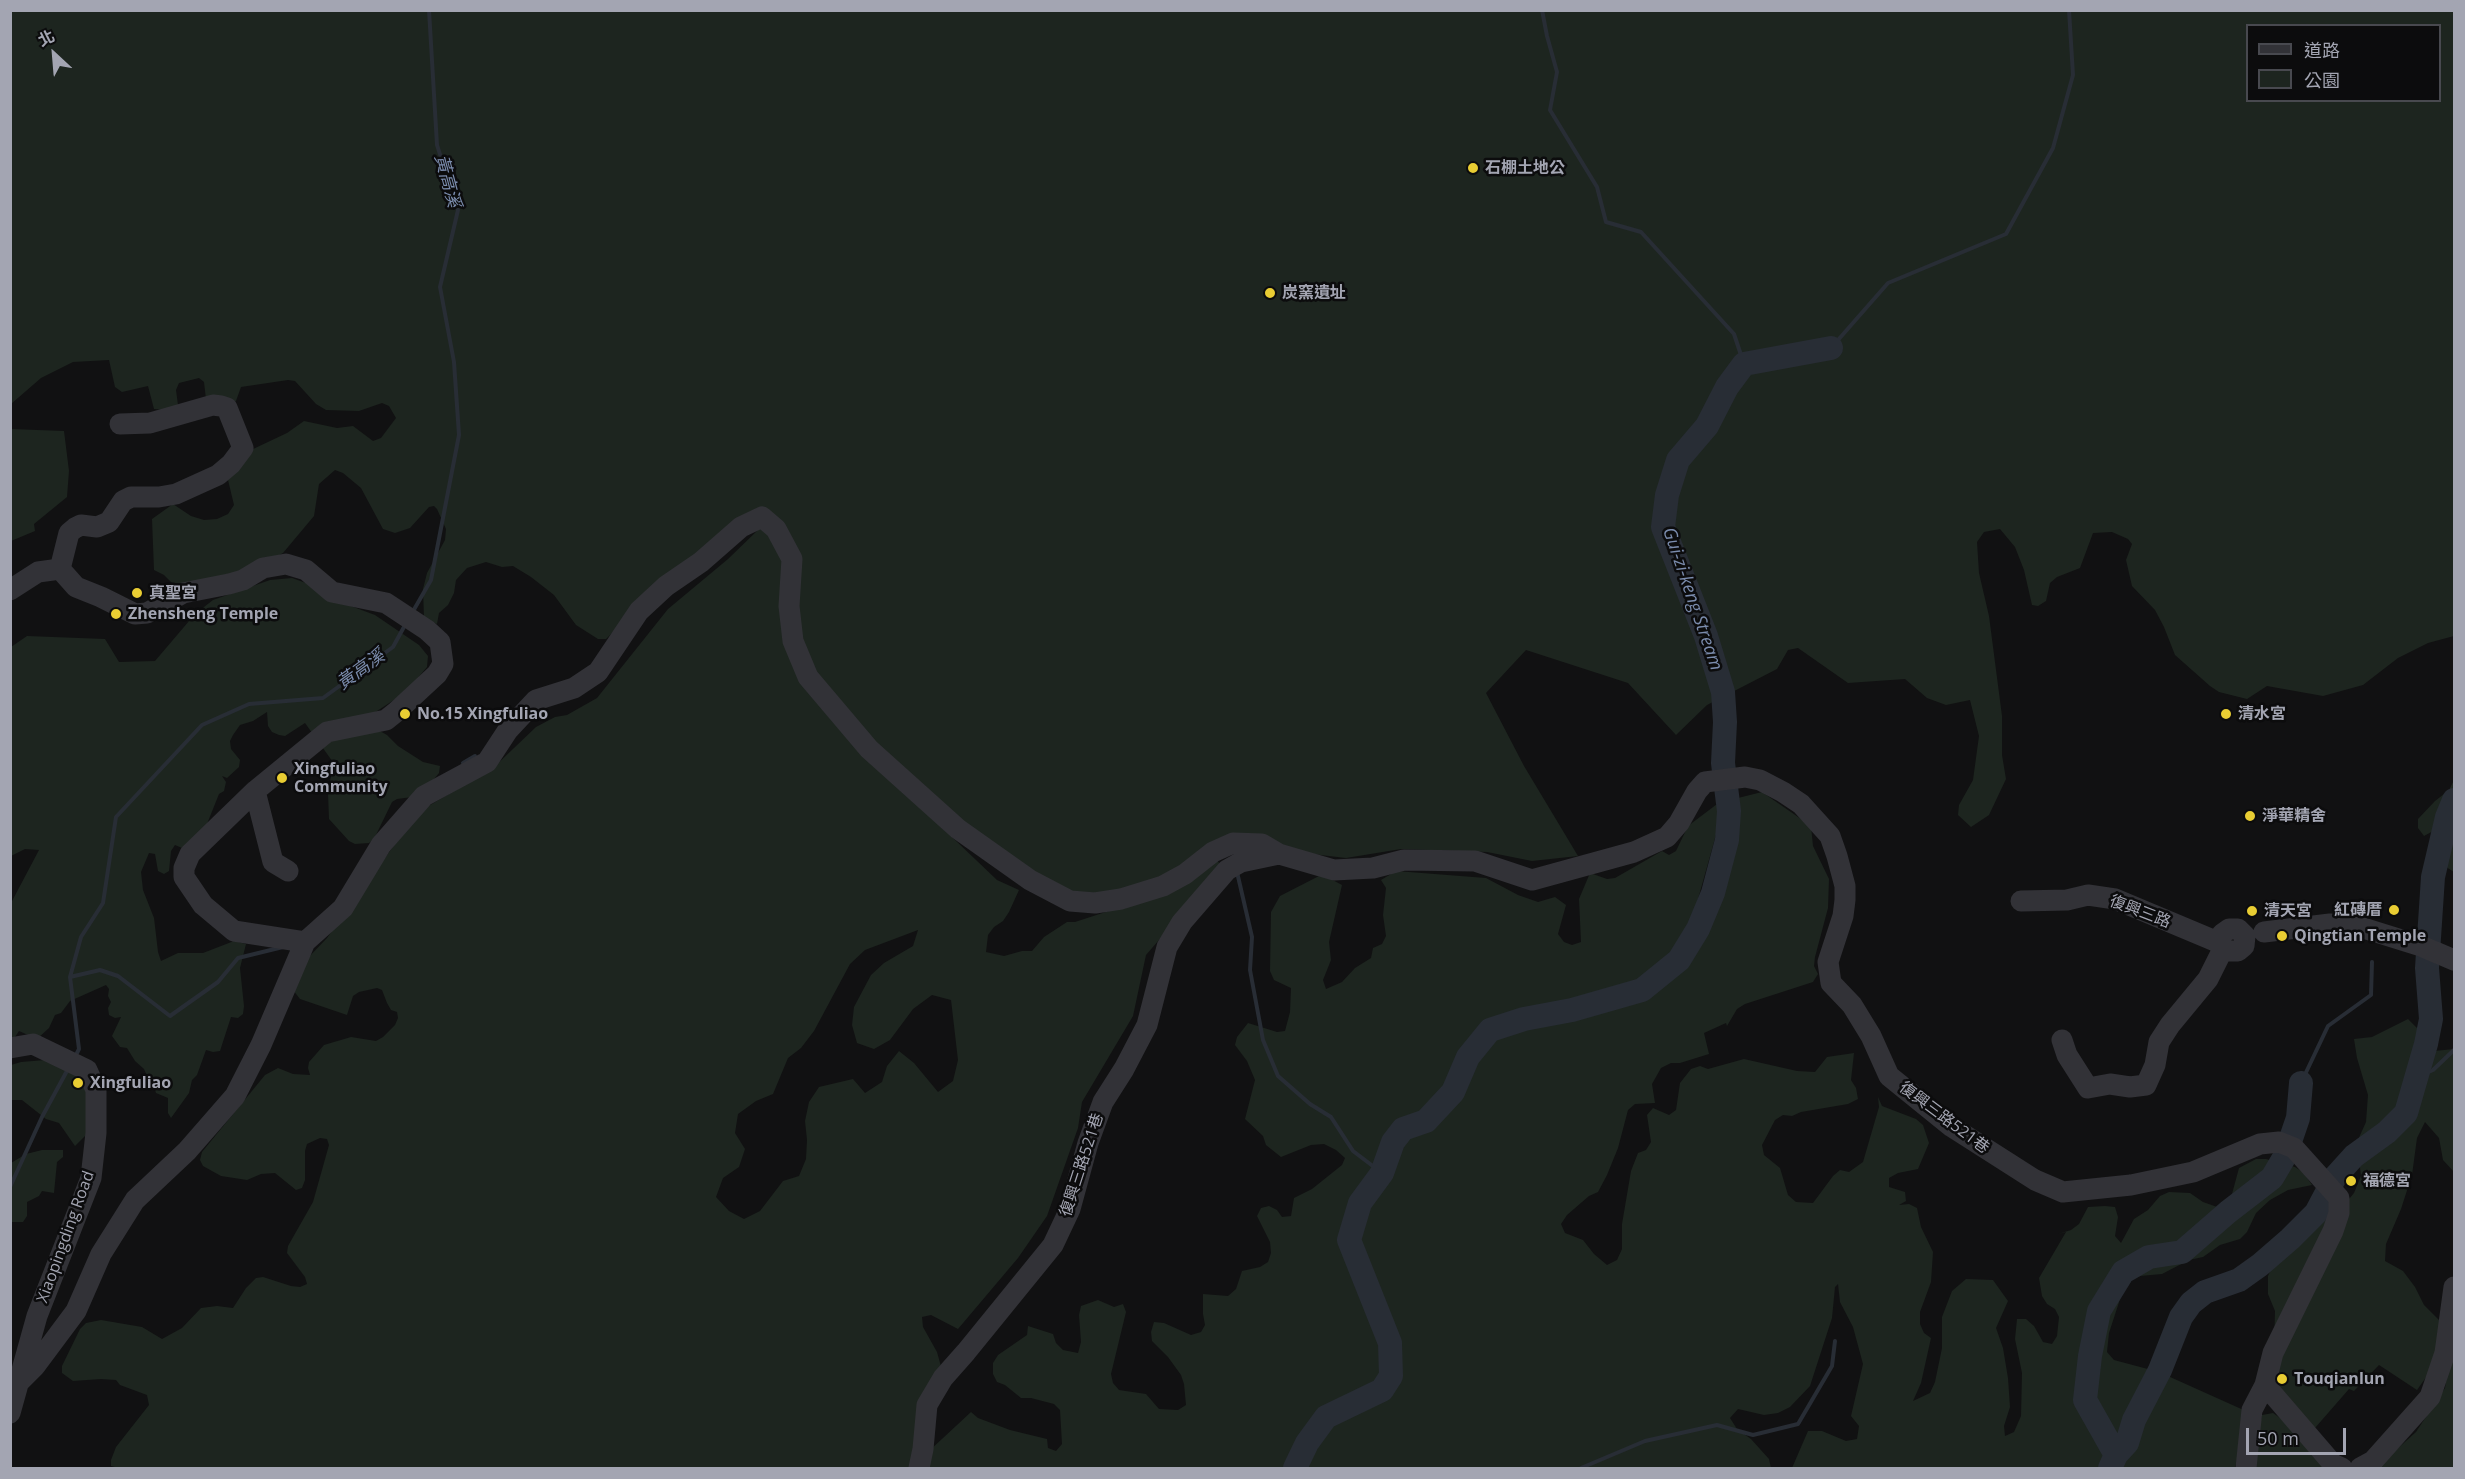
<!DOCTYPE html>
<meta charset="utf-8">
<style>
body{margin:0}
#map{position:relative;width:2465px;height:1479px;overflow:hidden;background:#111112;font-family:"Open Sans","Noto Sans TC",sans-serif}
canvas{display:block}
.frame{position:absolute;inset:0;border:12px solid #a3a5b2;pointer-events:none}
.legend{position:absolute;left:2246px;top:24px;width:195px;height:78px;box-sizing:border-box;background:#0c0c0d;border:2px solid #48494f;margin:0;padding:8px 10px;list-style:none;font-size:18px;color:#a3a5b2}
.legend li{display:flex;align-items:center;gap:12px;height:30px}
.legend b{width:30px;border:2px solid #48494f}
.north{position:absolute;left:24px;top:24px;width:60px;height:60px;-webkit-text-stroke:4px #0c0c0d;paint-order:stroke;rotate:334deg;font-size:16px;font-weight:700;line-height:24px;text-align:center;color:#a3a5b2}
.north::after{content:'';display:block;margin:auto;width:21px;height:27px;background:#a3a5b2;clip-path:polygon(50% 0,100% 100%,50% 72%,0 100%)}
.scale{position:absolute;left:2246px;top:1428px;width:100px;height:27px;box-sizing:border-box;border:3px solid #a3a5b2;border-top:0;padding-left:8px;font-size:18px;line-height:21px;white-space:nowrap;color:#a3a5b2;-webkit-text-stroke:4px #0c0c0d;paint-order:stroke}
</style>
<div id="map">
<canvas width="2465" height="1479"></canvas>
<div class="frame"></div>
<ul class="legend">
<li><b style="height:8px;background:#323237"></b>道路</li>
<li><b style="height:16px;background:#1d251f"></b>公園</li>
</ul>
<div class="north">北</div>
<div class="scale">50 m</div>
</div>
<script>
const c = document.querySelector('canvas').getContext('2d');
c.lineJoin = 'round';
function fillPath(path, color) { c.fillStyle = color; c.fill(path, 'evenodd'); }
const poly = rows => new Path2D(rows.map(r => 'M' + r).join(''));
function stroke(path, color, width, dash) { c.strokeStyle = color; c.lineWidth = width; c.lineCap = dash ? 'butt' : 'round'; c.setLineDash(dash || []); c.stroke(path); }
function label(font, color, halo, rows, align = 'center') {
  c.font = font + ' "Open Sans","Noto Sans TC",sans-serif'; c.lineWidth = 5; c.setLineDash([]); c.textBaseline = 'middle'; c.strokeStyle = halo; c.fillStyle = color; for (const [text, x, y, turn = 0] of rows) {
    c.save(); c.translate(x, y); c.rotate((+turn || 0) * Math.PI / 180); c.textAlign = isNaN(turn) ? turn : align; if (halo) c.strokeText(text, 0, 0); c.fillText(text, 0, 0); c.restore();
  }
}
const green = poly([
 [11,11,2454,11,2454,636,2428,643,2398,658,2363,685,2323,696,2267,686,2247,699,2219,692,2210,686,2175,655,2164,627,2155,610,2132,586,2126,560,2132,544,2128,539,2112,532,2093,533,2080,568,2057,577,2050,583,2046,601,2038,606,2032,605,2024,570,2015,547,2000,529,1984,532,1977,542,1979,573,1989,616,2002,716,2002,755,2006,779,1989,815,1971,827,1958,815,1959,805,1973,780,1979,736,1970,700,1946,705,1927,698,1905,679,1848,683,1798,648,1788,650,1777,669,1707,705,1676,735,1628,683,1526,650,1486,693,1524,766,1578,856,1532,861,1487,852,1401,849,1346,858,1295,852,1265,841,1127,890,1074,896,1021,865,969,826,876,745,812,673,798,635,796,558,762,512,668,578,606,639,598,639,576,625,554,595,531,577,513,566,502,567,486,562,467,568,456,580,454,593,448,605,439,613,437,624,424,618,423,589,427,573,445,540,446,529,437,509,434,506,429,507,410,528,395,533,383,529,361,488,343,473,335,470,319,484,314,516,283,553,250,571,178,589,164,575,154,570,152,519,173,504,191,516,204,520,217,519,228,514,234,505,228,480,251,450,287,433,304,421,337,428,353,426,373,441,381,438,396,418,389,406,382,403,359,411,326,410,316,404,295,381,288,380,241,387,236,401,230,405,206,399,204,382,199,378,179,383,176,390,178,405,166,410,154,409,148,386,122,392,115,387,109,360,73,362,41,378,11,404],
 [2248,26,2440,26,2440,100,2248,100],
 [11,429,64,431,69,471,67,497,34,524,35,531,11,541],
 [765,528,786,560,789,643,890,778,997,880,1019,890,1009,912,1003,921,994,927,988,935,986,952,1004,956,1022,951,1032,951,1044,937,1067,922,1075,922,1124,906,1217,860,1222,867,1146,955,1133,1016,1082,1102,1078,1128,1047,1216,1018,1258,958,1329,931,1315,922,1317,923,1327,937,1352,942,1370,929,1451,971,1412,978,1418,1010,1430,1047,1439,1048,1448,1056,1451,1062,1444,1060,1410,1054,1404,1031,1398,1021,1398,1005,1385,997,1382,993,1374,993,1363,998,1355,1027,1335,1028,1326,1053,1334,1056,1343,1063,1350,1078,1353,1081,1342,1079,1315,1081,1306,1098,1300,1114,1307,1123,1304,1126,1312,1111,1374,1113,1383,1119,1390,1146,1394,1159,1409,1178,1410,1186,1405,1184,1384,1181,1375,1168,1357,1152,1341,1151,1332,1154,1322,1164,1323,1191,1335,1201,1332,1205,1325,1203,1314,1203,1294,1228,1296,1236,1289,1242,1271,1260,1267,1268,1262,1271,1253,1270,1242,1257,1216,1261,1208,1269,1206,1277,1210,1282,1217,1291,1216,1294,1198,1312,1189,1342,1165,1345,1158,1336,1150,1324,1144,1311,1145,1281,1157,1266,1145,1263,1136,1245,1119,1255,1080,1247,1061,1235,1045,1237,1037,1248,1023,1277,1032,1285,1031,1290,1012,1291,988,1274,980,1270,971,1271,912,1280,896,1319,876,1327,877,1342,885,1329,942,1331,960,1323,980,1326,989,1342,982,1355,968,1371,958,1373,948,1382,944,1386,936,1383,915,1386,888,1381,880,1396,871,1486,878,1518,895,1538,902,1555,897,1566,905,1558,934,1564,942,1572,945,1581,942,1579,899,1590,873,1607,879,1615,878,1662,851,1669,855,1676,851,1688,826,1725,798,1721,817,1691,924,1702,911,1709,893,1720,858,1734,799,1762,792,1811,826,1813,846,1829,879,1828,908,1815,957,1814,966,1818,974,1813,982,1745,1004,1737,1009,1727,1026,1726,1023,1704,1033,1709,1054,1680,1063,1671,1063,1661,1068,1652,1084,1655,1103,1635,1104,1628,1110,1618,1148,1607,1175,1598,1192,1589,1196,1567,1215,1561,1224,1565,1233,1583,1240,1594,1254,1607,1265,1617,1260,1622,1249,1622,1224,1631,1171,1638,1153,1646,1150,1651,1142,1647,1115,1653,1108,1669,1115,1676,1110,1680,1083,1691,1069,1700,1066,1708,1069,1744,1059,1797,1071,1815,1072,1827,1057,1854,1053,1851,1080,1856,1088,1858,1099,1848,1104,1801,1112,1792,1116,1783,1115,1775,1120,1762,1145,1764,1155,1780,1168,1788,1195,1796,1202,1813,1203,1833,1176,1840,1170,1849,1172,1863,1162,1879,1107,1878,1097,1882,1106,1916,1119,1923,1125,1929,1143,1918,1169,1898,1173,1889,1178,1889,1187,1905,1192,1906,1201,1899,1205,1909,1204,1917,1208,1921,1227,1933,1252,1931,1282,1920,1312,1920,1324,1924,1333,1931,1338,1921,1383,1913,1401,1930,1393,1935,1382,1942,1348,1942,1317,1952,1291,1966,1279,1993,1280,2008,1301,1996,1328,2003,1348,2008,1378,2010,1407,2004,1426,2005,1436,2014,1432,2021,1416,2022,1373,2015,1339,2017,1319,2026,1319,2034,1326,2043,1342,2052,1344,2057,1336,2059,1317,2055,1309,2047,1304,2042,1296,2039,1278,2066,1232,2058,1234,2071,1230,2079,1224,2088,1207,2105,1206,2115,1207,2118,1217,2115,1236,2121,1243,2134,1219,2148,1210,2160,1196,2169,1192,2190,1193,2203,1202,2220,1208,2227,1202,2232,1194,2239,1168,2256,1159,2266,1159,2295,1167,2303,1172,2312,1185,2288,1190,2270,1200,2256,1213,2247,1232,2240,1239,2220,1245,2203,1257,2189,1260,2162,1274,2140,1276,2132,1280,2121,1296,2109,1333,2107,1352,2114,1360,2159,1372,2248,1412,2235,1468,1792,1468,1808,1431,1822,1431,1846,1441,1857,1439,1859,1426,1851,1416,1863,1364,1853,1327,1840,1302,1838,1284,1835,1287,1832,1318,1810,1386,1790,1407,1778,1413,1764,1415,1738,1409,1730,1418,1737,1429,1751,1439,1769,1459,1771,1468,119,1468,111,1466,111,1460,116,1447,149,1405,147,1395,120,1385,116,1380,101,1379,73,1381,62,1373,62,1366,80,1329,86,1323,101,1320,142,1327,162,1339,182,1328,201,1308,217,1306,233,1308,246,1288,256,1278,263,1277,291,1286,300,1287,307,1284,305,1277,287,1253,288,1246,313,1202,329,1145,327,1139,320,1138,307,1144,305,1151,305,1180,302,1188,296,1190,275,1173,261,1174,247,1180,221,1176,203,1166,200,1160,202,1152,265,1075,278,1068,293,1074,310,1075,308,1068,309,1062,324,1045,351,1037,376,1041,383,1037,395,1025,398,1018,397,1012,391,1010,387,1003,382,990,377,988,359,992,353,996,347,1015,300,999,286,981,327,938,395,844,425,808,492,769,536,727,555,717,567,715,597,698,668,609,728,559,759,529],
 [918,930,913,946,884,963,871,975,854,1007,852,1025,857,1043,874,1049,890,1040,913,1009,932,995,951,1000,958,1060,953,1081,938,1092,914,1063,899,1051,887,1066,882,1082,865,1093,853,1079,819,1087,809,1102,805,1121,807,1140,806,1159,799,1176,783,1181,760,1211,744,1219,729,1211,716,1197,723,1178,739,1167,745,1149,735,1133,738,1114,756,1101,773,1094,788,1058,801,1048,814,1031,850,964,865,950],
 [292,578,306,583,340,602,375,615,419,645,428,656,427,667,406,692,371,715,378,730,387,735,398,746,423,762,440,766,439,773,420,796,397,799,392,802,374,839,369,843,355,844,349,841,329,819,328,793,332,770,335,765,305,723,285,736,279,735,272,732,268,726,267,712,253,721,240,725,233,735,230,741,231,749,240,760,239,767,227,778,222,776,226,782,224,791,219,794,205,829,182,848,175,845,171,851,169,871,164,874,158,871,155,854,149,853,141,872,143,890,154,918,158,952,161,961,178,953,203,953,234,941,246,944,240,968,244,1006,243,1014,238,1018,231,1017,220,1051,213,1052,206,1050,197,1075,192,1080,189,1093,171,1118,168,1113,168,1098,156,1093,152,1080,147,1076,144,1069,135,1061,127,1048,120,1047,112,1036,121,1017,115,1018,109,1015,108,1008,111,1002,108,996,109,989,106,985,70,1001,61,1013,55,1015,49,1028,37,1039,19,1031,11,1043,11,903,39,850,25,849,11,856,11,647,27,636,105,639,119,662,155,661,195,614,213,600,270,580],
 [2454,780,2454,825,2450,822,2424,836,2418,828,2418,819,2435,801,2449,790],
 [2454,837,2454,872,2446,867],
 [2408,1019,2422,1033,2434,1051,2454,1049,2454,1172,2443,1160,2439,1138,2425,1122,2417,1138,2412,1175,2401,1209,2386,1244,2385,1261,2403,1271,2415,1287,2424,1305,2441,1322,2434,1366,2417,1390,2379,1365,2354,1391,2349,1389,2315,1428,2273,1385,2275,1311,2268,1294,2268,1276,2275,1260,2283,1231,2304,1213,2331,1202,2340,1210,2354,1193,2361,1176,2357,1142,2366,1122,2368,1095,2357,1058,2354,1039,2372,1037],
 [45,1060,88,1073,89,1132,75,1146,59,1123,46,1119,22,1100,11,1100,11,1065,21,1062],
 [42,1150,63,1150,63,1157,57,1162,54,1193,42,1191,39,1196,27,1202,27,1216,23,1222,11,1222,11,1163,26,1154],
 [2454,1332,2454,1468,2376,1468,2416,1432,2445,1388],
 [2273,1413,2287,1423,2330,1468,2252,1468,2262,1415]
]);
const stream = poly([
 [1542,10,1547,36,1557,72,1550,110,1597,187,1606,222,1641,232,1734,334,1744,364],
 [1831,348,1888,283,2006,234,2053,148,2073,75,2069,10],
 [412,613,431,580,459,435,454,362,440,287,458,210,437,145,429,10],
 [463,763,475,756],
 [1237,872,1252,937,1250,970,1263,1040,1278,1076,1310,1104,1331,1117,1353,1151,1382,1173],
 [70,977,100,970,118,976,170,1016,218,982,238,958,283,947],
 [75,1057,79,1049,70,977,81,937,103,903,116,817,202,725,249,704,323,698,393,647,405,625],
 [2417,1077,2433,1070,2454,1050],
 [2301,1083,2328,1026,2371,995,2372,962],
 [10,1187,42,1117,68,1069],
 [1581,1468,1645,1441,1717,1425,1753,1435,1798,1424,1832,1366,1835,1341]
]);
const river = poly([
 [2116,1455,2085,1400,2090,1356,2099,1311,2123,1272,2149,1257,2182,1252,2228,1212,2272,1178,2285,1156,2298,1118,2301,1083],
 [1295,1468,1307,1443,1326,1417,1382,1390,1391,1376,1390,1343,1349,1240,1360,1203,1382,1173,1393,1142,1403,1129,1426,1121,1453,1092,1468,1057,1490,1030,1524,1019,1572,1010,1642,990,1679,960,1698,929,1713,893,1727,840,1729,811,1723,763,1725,722,1723,692,1706,636,1663,527,1667,495,1678,460,1707,426,1727,387,1744,364,1831,348],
 [2110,1468,2116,1455,2127,1443,2134,1420,2160,1370,2181,1317,2191,1303,2205,1292,2239,1280,2260,1265,2290,1239,2316,1213,2335,1177,2354,1156,2387,1132,2406,1113,2426,1044,2431,1019,2427,968,2433,877,2447,817,2454,800]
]);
const minor = poly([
 [60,569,69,533,75,528,81,525,97,527,109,522,123,501,131,497,159,497,176,494,218,475,231,464,243,448,227,408,221,406,213,405,150,423,120,424],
 [10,590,38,572,60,569,76,587,101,597,135,614,147,613,183,593,229,584,243,580,263,568,286,564,306,570,332,592,386,603,427,630,440,642,443,664,437,674,396,712,386,720,327,732,255,791,190,854,184,868,184,877,203,905,234,931,305,942],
 [255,791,273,862,288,871],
 [2021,901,2067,900,2088,895,2115,899,2220,943,2222,934,2229,929,2238,929,2245,936,2244,946,2238,951,2226,951,2220,943],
 [2264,932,2330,924,2360,927,2421,946,2454,960],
 [2062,1040,2067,1055,2088,1088,2110,1084,2130,1087,2146,1085,2155,1065,2159,1042,2170,1025,2208,979,2223,949],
 [10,1048,33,1044,87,1070,96,1090,96,1133,91,1178,37,1316,10,1413],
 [19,1382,35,1366,76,1311,101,1254,135,1200,187,1151,235,1096,261,1045,305,942,343,908,381,845,424,796,487,762,508,730,536,700,574,688,598,672,639,611,666,586,701,562,741,527,762,517,776,529,792,559,789,606,793,641,808,677,869,749,958,829,1030,880,1070,901,1095,903,1121,899,1163,886,1185,874,1213,852,1233,843,1262,844,1279,854,1334,870,1373,868,1404,860,1475,861,1532,880,1634,852,1667,837,1679,823,1697,791,1705,782,1745,777,1760,780,1783,792,1801,804,1830,836,1837,856,1845,886,1845,900,1843,916,1828,962,1831,983,1852,1005,1871,1036,1889,1076,1952,1127,2035,1180,2063,1192,2131,1185,2193,1172,2260,1144,2279,1142,2294,1148,2339,1198,2339,1213,2333,1231,2273,1353,2265,1385,2252,1410,2246,1468],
 [2265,1385,2333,1464,2342,1468],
 [919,1468,923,1449,927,1405,943,1378,966,1352,1053,1245,1070,1209,1088,1143,1103,1102,1124,1069,1147,1025,1167,947,1182,922,1227,870,1241,862,1279,854],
 [2360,1468,2373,1461,2430,1397,2445,1353,2454,1287]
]);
const markers = [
 [1473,168,6,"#e9cd33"],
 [1270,293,6,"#e9cd33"],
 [137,593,6,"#e9cd33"],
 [116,614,6,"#e9cd33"],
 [405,714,6,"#e9cd33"],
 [2226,714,6,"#e9cd33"],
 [282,778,6,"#e9cd33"],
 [2250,816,6,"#e9cd33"],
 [2394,910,6,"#e9cd33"],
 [2252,911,6,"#e9cd33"],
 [2282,936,6,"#e9cd33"],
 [78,1083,6,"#e9cd33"],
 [2351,1181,6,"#e9cd33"],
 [2282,1379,6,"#e9cd33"]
];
const poiNames = [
 ["石棚土地公",1485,168],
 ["炭窯遺址",1282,293],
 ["真聖宮",149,593],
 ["Zhensheng Temple",128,614],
 ["No.15 Xingfuliao",417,714],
 ["清水宮",2238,714],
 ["Xingfuliao",294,769],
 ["Community",294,787],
 ["淨華精舍",2262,816],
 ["紅磚厝",2382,910,"right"],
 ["清天宮",2264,911],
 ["Qingtian Temple",2294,936],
 ["Xingfuliao",90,1083],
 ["福德宮",2363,1181],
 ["Touqianlun",2294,1379]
];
const streetNames = [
 ["復興三路",2140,912,21],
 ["復興三路521巷",1944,1118,37],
 ["復興三路521巷",1082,1165,-72],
 ["Xiaopingding Road",66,1237,-70]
];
const waterNames = [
 ["黃高溪",447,181,75],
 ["Gui-zi-keng Stream",1692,599,71],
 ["黃高溪",361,670,-36]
];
fillPath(green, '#1d251f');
stroke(stream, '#282d35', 4);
stroke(river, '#282d35', 24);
stroke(minor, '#323237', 21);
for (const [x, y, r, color] of markers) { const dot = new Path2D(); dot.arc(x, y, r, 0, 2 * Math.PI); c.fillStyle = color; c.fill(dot); stroke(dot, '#0c0c0d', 2); }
label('bold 16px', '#a3a5b2', '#0c0c0d', poiNames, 'left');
label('16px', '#a3a5b2', '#0c0c0d', streetNames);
label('italic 18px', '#7b8cad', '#0c0c0d', waterNames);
</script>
